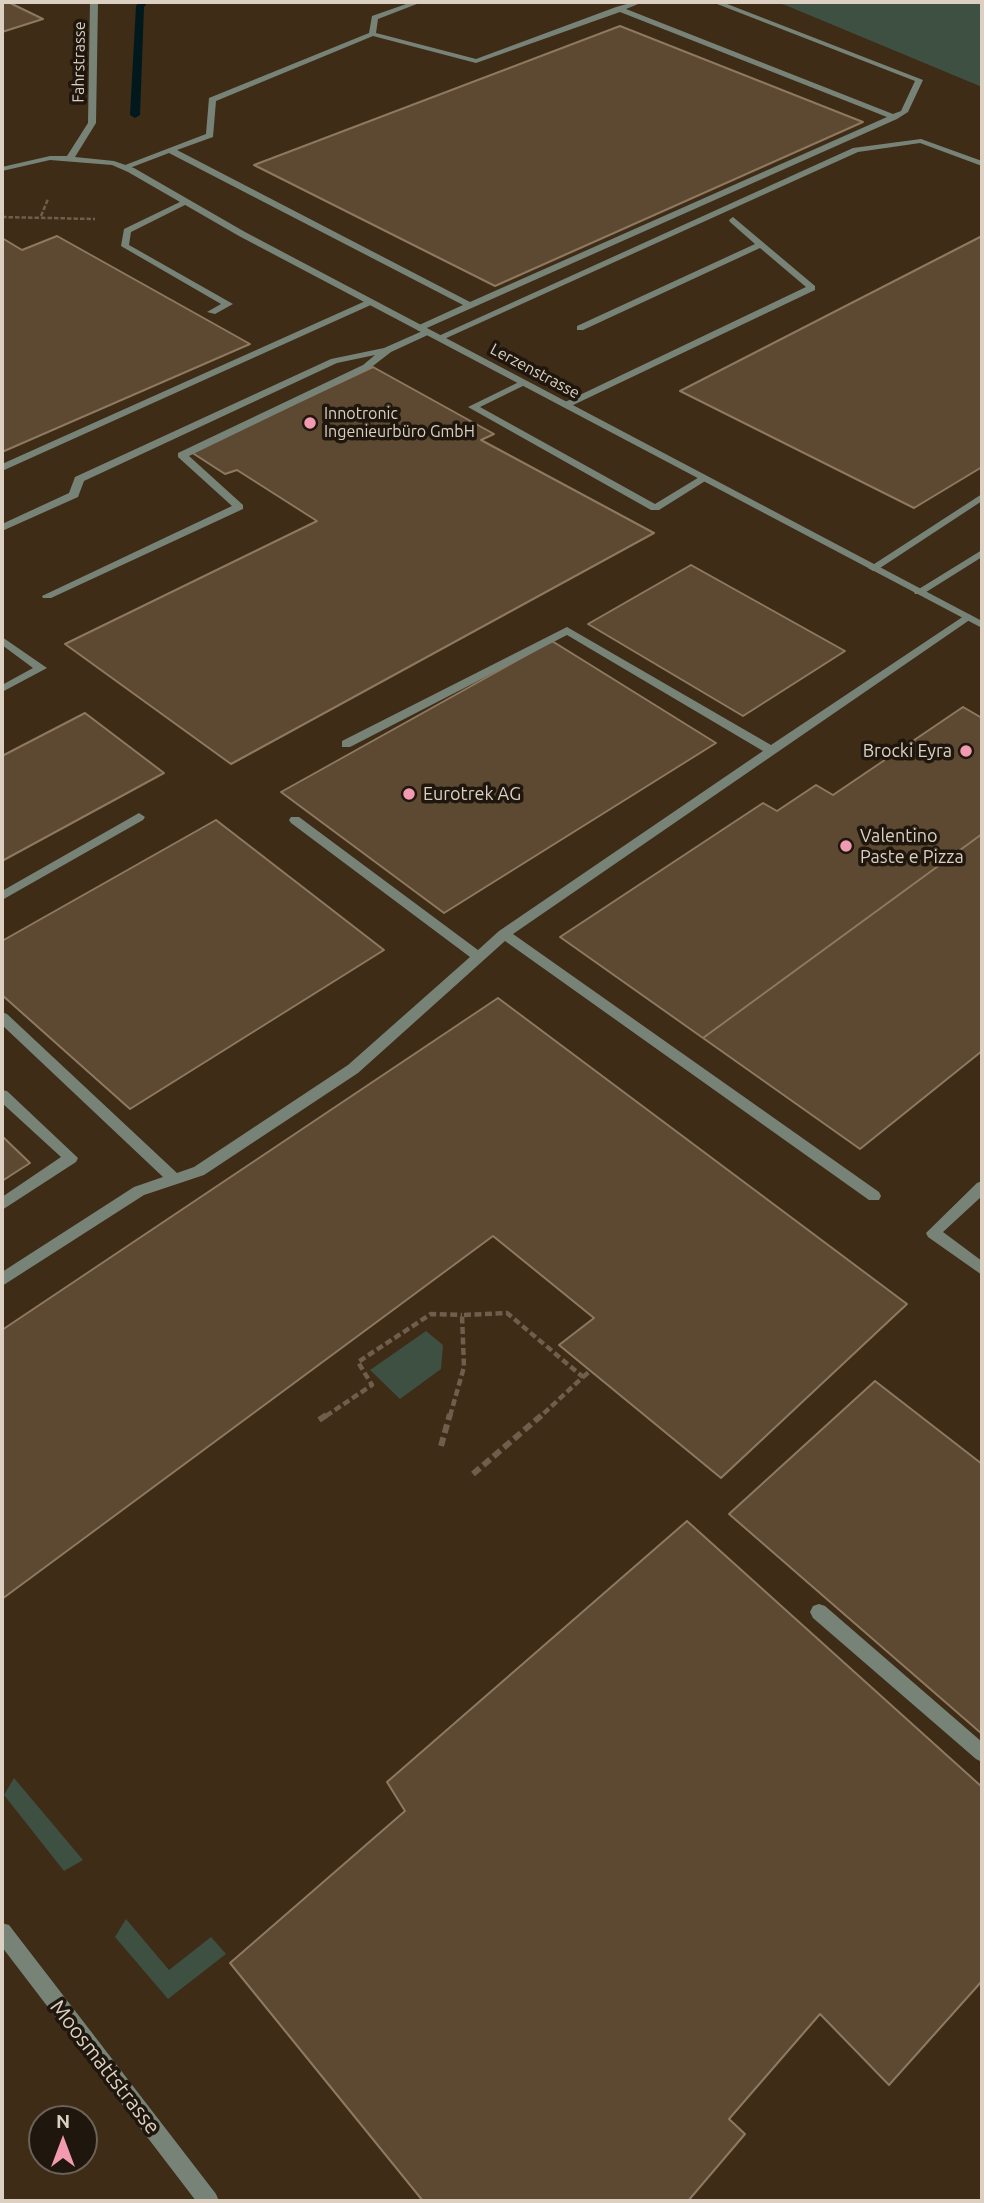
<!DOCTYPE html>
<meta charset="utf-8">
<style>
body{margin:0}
#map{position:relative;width:984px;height:2203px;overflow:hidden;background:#3e2c16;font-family:Ubuntu,sans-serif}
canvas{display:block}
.frame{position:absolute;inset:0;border:4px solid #dcd0c3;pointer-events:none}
.north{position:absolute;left:28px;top:2105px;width:70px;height:70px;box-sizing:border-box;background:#1f170d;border:2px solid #6b6156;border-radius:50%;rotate:0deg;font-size:19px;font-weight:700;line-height:28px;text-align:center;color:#dcd0c3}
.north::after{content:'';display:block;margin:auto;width:24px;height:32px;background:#f29ab0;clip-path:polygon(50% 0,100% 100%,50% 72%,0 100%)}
</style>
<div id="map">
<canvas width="984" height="2203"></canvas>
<div class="frame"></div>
<div class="north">N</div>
</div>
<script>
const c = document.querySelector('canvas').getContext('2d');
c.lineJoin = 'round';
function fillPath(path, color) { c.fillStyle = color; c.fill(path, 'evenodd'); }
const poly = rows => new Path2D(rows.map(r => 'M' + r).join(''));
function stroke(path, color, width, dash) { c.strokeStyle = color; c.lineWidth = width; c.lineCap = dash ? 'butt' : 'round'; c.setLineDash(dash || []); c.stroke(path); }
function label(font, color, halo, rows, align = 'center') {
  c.font = font + ' Ubuntu,sans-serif'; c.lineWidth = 7; c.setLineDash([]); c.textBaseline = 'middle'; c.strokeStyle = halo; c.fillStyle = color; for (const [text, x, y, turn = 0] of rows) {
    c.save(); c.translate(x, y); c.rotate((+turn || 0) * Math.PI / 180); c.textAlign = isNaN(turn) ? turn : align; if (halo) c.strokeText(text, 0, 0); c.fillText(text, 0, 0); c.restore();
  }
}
const green = poly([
 [773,2,982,2,982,87,785,5],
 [426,1331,443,1345,441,1369,400,1399,370,1370],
 [14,1778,83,1860,64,1871,4,1795],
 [126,1919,169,1970,211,1937,226,1954,168,1999,115,1937]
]);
const stream = poly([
 [139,2,148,2,144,7,140,115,135,118,130,115,136,6,139,2]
]);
const building = poly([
 [2,2,8,2,43,19,2,32,2,2],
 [620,26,863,122,495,286,254,165,620,26],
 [57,236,250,344,2,452,2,238,22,250,57,236],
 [982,236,982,467,914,508,680,391,982,236],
 [373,367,494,434,481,440,654,533,231,764,65,644,317,521,237,470,225,474,191,452,373,367],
 [691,565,845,651,743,716,588,624,691,565],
 [552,641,716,743,444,913,281,792,552,641],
 [963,707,982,718,982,834,703,1038,560,937,763,803,777,811,816,785,833,795,963,707],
 [85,713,164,773,2,861,2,756,85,713],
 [216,820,384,950,130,1109,2,995,2,941,216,820],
 [982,834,982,1051,860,1149,703,1038,982,834],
 [498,998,907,1304,721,1478,559,1345,594,1318,493,1236,2,1599,2,1330,498,998],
 [2,1136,30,1163,2,1181,2,1136],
 [875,1381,982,1464,982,1734,729,1514,875,1381],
 [687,1521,982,1787,982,1981,889,2085,820,2014,729,2119,745,2134,688,2201,423,2201,230,1963,405,1811,387,1782,687,1521]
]);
const pathFar2 = poly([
 [41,216,48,199],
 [2,217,95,219]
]);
const pathFar1 = poly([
 [583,1377,590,1371],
 [326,1416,372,1385,358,1362,431,1314,462,1315],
 [450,1416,464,1367,462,1315,507,1313,583,1377,541,1416]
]);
const path = poly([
 [319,1420,328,1414],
 [441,1446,450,1414],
 [473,1474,543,1414]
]);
const lane = poly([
 [412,2,422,2,378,19,376,33,476,59,616,7,634,2,643,2,626,9,893,114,901,111,915,81,712,2,722,2,923,80,908,112,897,119,420,331,417,330,417,326,463,305,169,153,127,169,120,167,206,134,209,98,369,33,372,16,412,2],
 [620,12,887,117,470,302,177,150,213,137,216,101,373,36,476,63,620,12],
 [921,139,982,161,982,166,920,143,858,152,442,340,434,338,853,148,921,139],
 [184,200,191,202,131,232,129,245,233,304,215,314,207,312,221,304,121,246,124,229,184,200],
 [733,217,815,286,815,290,569,407,563,407,563,403,806,287,760,248,583,330,577,330,577,326,755,244,730,222,729,220,733,217],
 [370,299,373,300,373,304,2,471,2,464,370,299],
 [427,329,432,332,430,334,391,352,369,369,189,456,243,505,243,509,51,598,43,598,42,596,232,506,178,457,178,453,363,365,375,355,337,363,84,481,78,497,2,531,2,524,69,493,75,477,331,359,384,348,427,329],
 [521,381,529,383,480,407,655,504,701,476,710,478,659,510,651,510,468,407,521,381],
 [982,494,982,501,877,570,873,571,868,568,982,494],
 [982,550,982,557,923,594,915,594,914,592,982,550],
 [967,614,971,615,971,619,513,934,879,1192,881,1196,879,1200,869,1200,505,941,358,1073,204,1175,144,1195,2,1286,2,1272,134,1187,163,1177,2,1025,2,1012,7,1014,177,1173,194,1167,348,1065,470,957,291,823,289,820,291,817,299,817,478,950,499,931,763,751,567,635,350,747,342,747,342,741,567,627,771,745,967,614],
 [2,637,47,668,2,692,2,685,33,668,2,645,2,637],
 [139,813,145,817,143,820,2,900,2,891,139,813],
 [2,1090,7,1091,78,1158,76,1162,2,1210,2,1197,61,1157,2,1103,2,1090],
 [982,1181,982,1196,943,1232,982,1261,982,1275,928,1237,926,1233,977,1183,982,1181],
 [819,1604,825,1606,982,1742,982,1762,976,1759,813,1618,810,1612,813,1606,819,1604]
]);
const street = poly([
 [90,2,98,2,96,123,75,157,114,161,134,168,245,232,982,621,982,628,239,236,128,172,112,165,50,160,2,171,2,167,50,156,67,156,88,123,90,2],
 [2,1923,9,1925,216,2194,219,2201,196,2201,2,1947,2,1923]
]);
const markers = [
 [310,423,7,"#f29ab0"],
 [966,751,7,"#f29ab0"],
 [409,794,7,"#f29ab0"],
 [846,846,7,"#f29ab0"]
];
const farStreetnames = [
 ["Fahrstrasse",79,62,-89],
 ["Lerzenstrasse",535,371,28]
];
const farPoinames = [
 ["Innotronic",324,414],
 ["Ingenieurbüro GmbH",324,432]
];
const poiNames = [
 ["Brocki Eyra",952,751,"right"],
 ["Eurotrek AG",423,794],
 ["Valentino",860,836],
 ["Paste e Pizza",860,857]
];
const nearStreetnames = [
 ["Moosmattstrasse",105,2067,52]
];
fillPath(green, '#3d5041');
fillPath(stream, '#01191c');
fillPath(building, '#5d4932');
stroke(building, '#8e7860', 2);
stroke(pathFar2, '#6e5e4b', 2.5, [4.5, 2]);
stroke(pathFar1, '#6e5e4b', 4.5, [7, 3.5]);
stroke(path, '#6e5e4b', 6, [9, 4.5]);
fillPath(lane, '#788378');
fillPath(street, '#788378');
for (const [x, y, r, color] of markers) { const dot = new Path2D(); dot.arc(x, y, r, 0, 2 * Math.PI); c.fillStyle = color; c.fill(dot); stroke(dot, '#1f170d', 2.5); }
label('16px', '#dcd0c3', '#1f170d', farStreetnames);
label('16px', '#dcd0c3', '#1f170d', farPoinames, 'left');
label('18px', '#dcd0c3', '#1f170d', poiNames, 'left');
label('21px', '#dcd0c3', '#1f170d', nearStreetnames);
</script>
